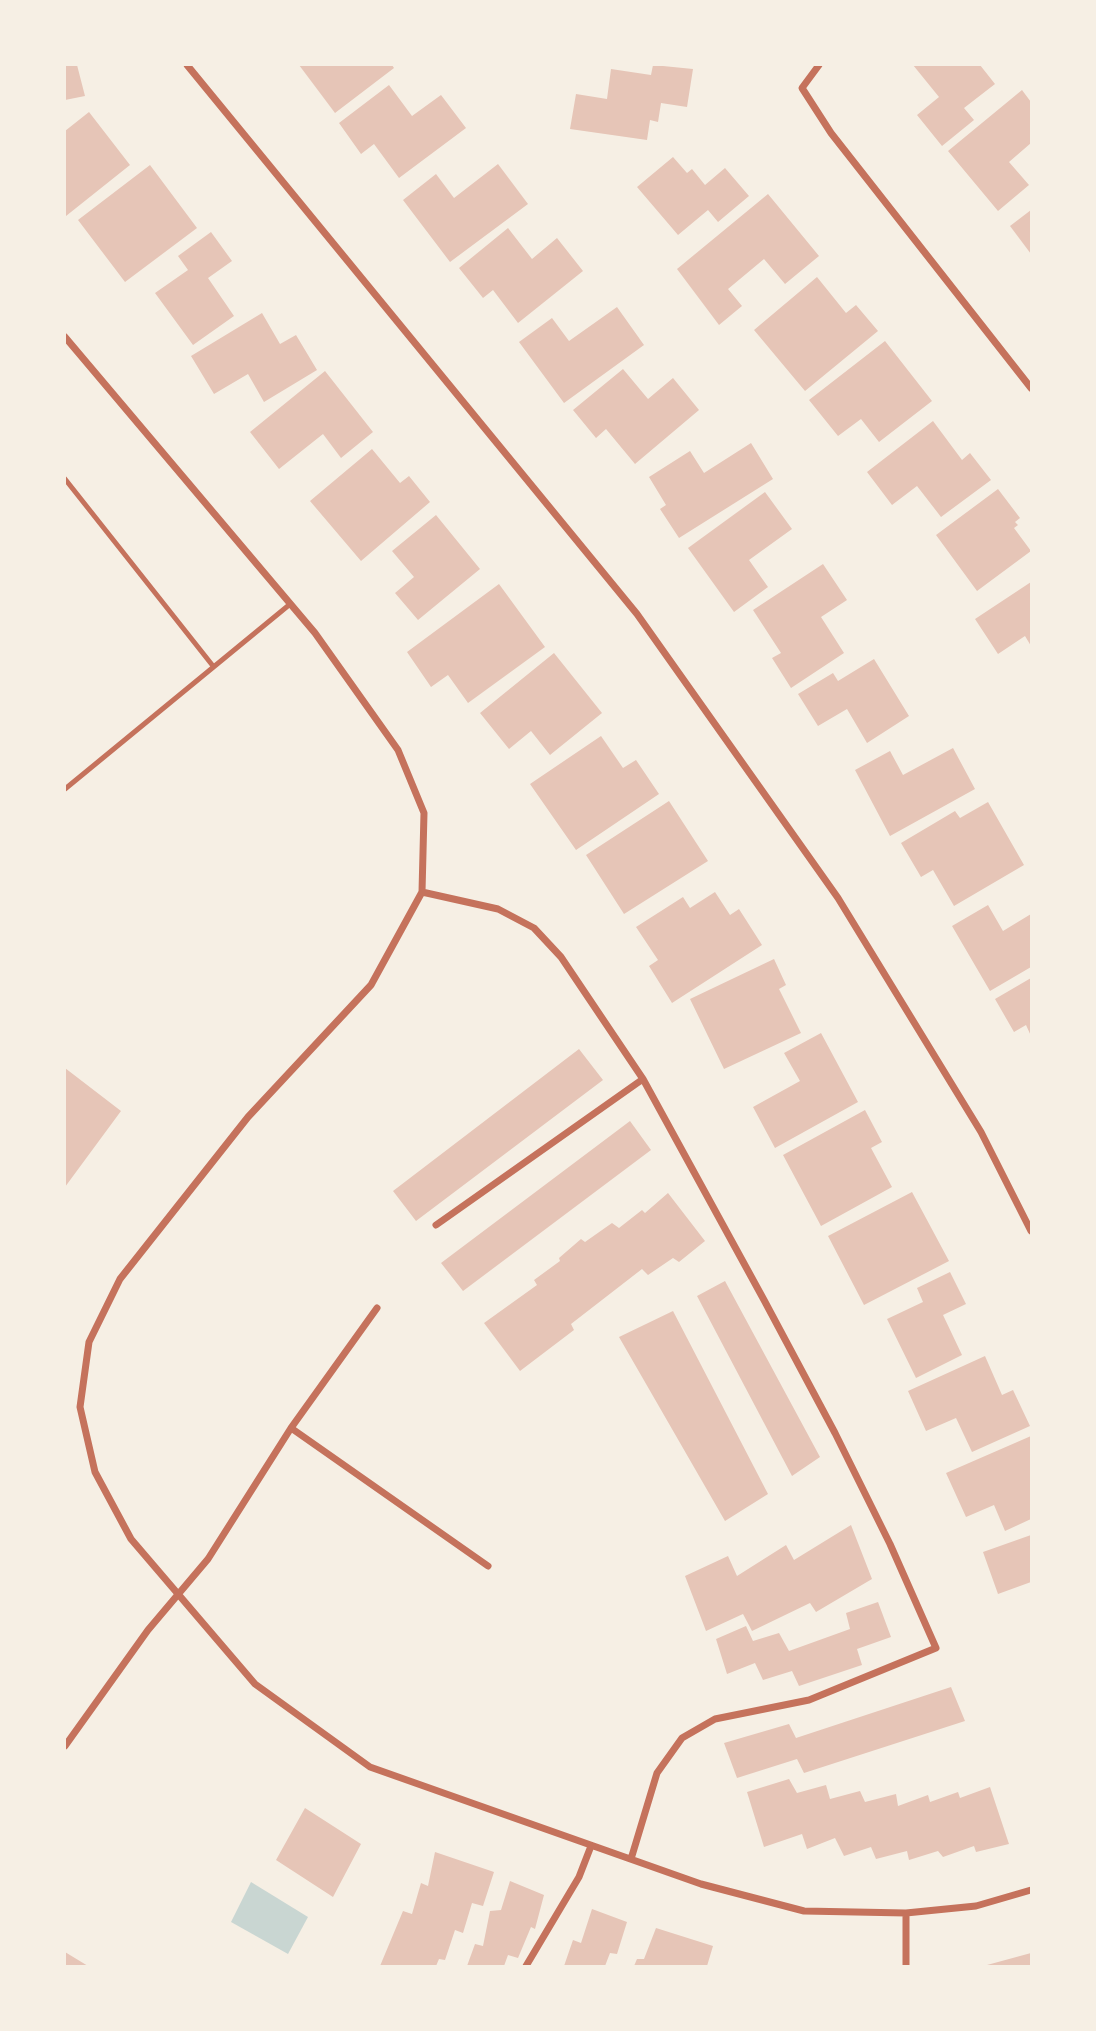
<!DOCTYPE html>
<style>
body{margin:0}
#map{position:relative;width:1096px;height:2031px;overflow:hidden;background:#f6efe4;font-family:"Work Sans",sans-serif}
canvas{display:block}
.frame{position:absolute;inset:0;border:66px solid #f6efe4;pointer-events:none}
</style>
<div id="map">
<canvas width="1096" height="2031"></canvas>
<div class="frame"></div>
</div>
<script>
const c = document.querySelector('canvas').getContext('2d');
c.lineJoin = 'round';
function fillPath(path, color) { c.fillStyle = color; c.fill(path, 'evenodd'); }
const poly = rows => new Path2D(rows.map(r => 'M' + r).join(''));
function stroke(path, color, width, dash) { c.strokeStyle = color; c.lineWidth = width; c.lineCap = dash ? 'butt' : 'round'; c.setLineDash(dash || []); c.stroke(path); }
const water = poly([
 [251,1882,308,1917,288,1954,231,1922]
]);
const building = poly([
 [65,65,77,65,85,96,65,100],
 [299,65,392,65,394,68,335,113],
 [653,65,693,69,687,107,661,103,658,122,650,120,647,140,570,129,576,94,607,99,611,69,651,75],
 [913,65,980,65,995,84,964,108,974,120,942,146,917,115,939,97],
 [389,85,412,116,441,95,466,128,399,178,374,144,361,154,339,123],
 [1022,90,1031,102,1031,143,1009,162,1029,185,998,211,948,151],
 [89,112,130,165,66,216,65,131],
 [673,157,687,173,692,169,705,185,725,168,749,196,718,222,708,210,678,235,637,187],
 [498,164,528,204,450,262,403,200,436,174,454,198],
 [150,165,197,228,125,282,78,220],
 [768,194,819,256,785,284,764,259,728,289,742,306,719,325,677,269],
 [1031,210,1031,254,1010,226],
 [508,228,532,259,557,238,583,271,518,323,493,290,483,298,459,268],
 [211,232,232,261,208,278,234,316,193,345,155,293,188,270,178,256],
 [817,277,846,313,856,305,878,331,805,391,754,330],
 [617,307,644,345,564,403,519,342,552,318,569,341],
 [262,313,280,344,296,335,317,370,264,402,248,374,214,394,191,356],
 [885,341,932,401,879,442,861,419,838,436,809,400],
 [623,369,648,399,673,378,699,410,635,464,606,429,596,438,573,410],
 [325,371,373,432,341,458,323,434,279,469,250,432],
 [933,421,962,460,970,453,991,480,941,517,917,486,892,505,867,472],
 [751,443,773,479,679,538,660,509,666,505,649,477,690,451,704,473],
 [372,449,400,483,409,476,430,502,361,561,310,501],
 [998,489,1020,518,1015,522,1018,525,1014,528,1031,551,977,591,936,535],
 [765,492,792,529,749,560,768,587,734,612,688,548],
 [436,515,480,569,418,620,395,593,414,577,392,551],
 [823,564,847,600,821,617,844,653,791,688,772,658,781,653,753,610],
 [1031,582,1031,646,1025,636,998,654,975,619],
 [499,584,545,647,468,703,448,675,431,687,407,652],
 [554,653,602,713,550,755,531,731,509,749,480,713],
 [874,659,909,716,867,743,847,709,818,726,798,694,833,673,838,681],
 [601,736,623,768,636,760,659,794,576,850,530,784],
 [953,748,975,789,890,836,855,770,890,751,903,775],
 [669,801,708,861,624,914,586,855],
 [988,802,1024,865,954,906,933,870,921,877,901,843,955,811,960,818],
 [715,892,730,915,739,909,762,945,672,1003,649,966,658,960,636,927,683,897,690,908],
 [988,905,1003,931,1031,914,1031,967,990,991,952,926],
 [774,959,786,985,779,989,801,1033,724,1069,690,999],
 [1031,978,1031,1036,1026,1025,1014,1032,995,999],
 [821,1033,858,1102,775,1148,753,1107,800,1081,784,1053],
 [579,1049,603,1080,416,1221,393,1191],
 [65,1068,121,1111,65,1187],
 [865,1110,882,1142,871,1148,892,1187,821,1226,783,1155],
 [630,1121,651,1150,463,1291,441,1263],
 [912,1192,949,1261,864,1305,828,1236],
 [668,1193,705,1241,679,1262,673,1258,648,1275,642,1269,571,1324,574,1330,520,1371,484,1323,537,1285,534,1280,560,1261,559,1258,581,1239,585,1242,612,1223,619,1228,642,1210,645,1213],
 [950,1272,966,1304,943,1315,962,1355,916,1378,887,1319,923,1302,917,1288],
 [725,1281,820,1457,792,1476,697,1296],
 [673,1311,768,1494,725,1521,619,1337],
 [985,1356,1002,1395,1013,1390,1030,1426,972,1452,956,1418,926,1431,908,1391],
 [1031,1436,1031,1519,1005,1531,994,1505,966,1517,946,1473],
 [851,1525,872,1579,816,1612,810,1603,752,1631,743,1614,706,1631,685,1576,728,1556,737,1576,786,1545,794,1560],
 [1031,1535,1031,1582,998,1594,983,1552],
 [878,1602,891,1637,857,1649,862,1665,799,1686,792,1671,763,1680,755,1663,727,1674,716,1639,746,1626,753,1641,779,1633,789,1651,850,1629,846,1613],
 [951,1687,965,1721,804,1773,797,1759,737,1778,724,1743,789,1724,796,1738],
 [789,1779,797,1793,826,1785,830,1799,860,1791,865,1802,896,1794,898,1806,928,1795,930,1802,958,1792,960,1798,990,1787,1009,1844,976,1852,974,1846,943,1857,938,1851,909,1860,907,1851,876,1859,871,1847,844,1856,835,1838,807,1849,802,1834,764,1847,747,1792],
 [305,1808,361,1844,333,1897,276,1860],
 [435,1852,494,1872,483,1906,472,1903,463,1933,455,1930,445,1960,439,1959,436,1966,380,1966,403,1911,412,1914,421,1883,428,1886],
 [510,1881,544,1895,535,1929,531,1927,518,1958,508,1955,504,1966,467,1966,475,1944,483,1946,490,1911,501,1910],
 [592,1909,627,1922,617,1954,610,1953,605,1966,564,1966,573,1940,581,1943],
 [656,1928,713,1946,707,1966,634,1966,637,1959,644,1959],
 [65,1952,88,1966,65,1966],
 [1031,1953,1031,1966,987,1966,987,1965]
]);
const service = poly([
 [65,479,213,666],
 [65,789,289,605]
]);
const minor = poly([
 [187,65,637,614,838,898,981,1132,1031,1231],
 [819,65,802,88,831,133,1031,388],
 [65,337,315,633,398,750,424,813,422,892,371,985,248,1117,120,1279,89,1342,80,1407,95,1472,131,1539,255,1684,370,1767,701,1884,804,1911,906,1913,976,1906,1031,1890],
 [422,892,498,909,534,928,561,957,643,1079,764,1300,835,1433,890,1544,936,1648,809,1700,715,1719,682,1738,657,1773,631,1859],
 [436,1225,643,1079],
 [291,1428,488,1566],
 [65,1746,148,1630,208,1559,291,1428,377,1308],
 [526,1966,579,1877,591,1846],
 [906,1966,906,1913]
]);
fillPath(water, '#c9d6d2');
fillPath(building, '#e6c5b7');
stroke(service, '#c5725c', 5);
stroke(minor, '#c5725c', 7);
</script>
